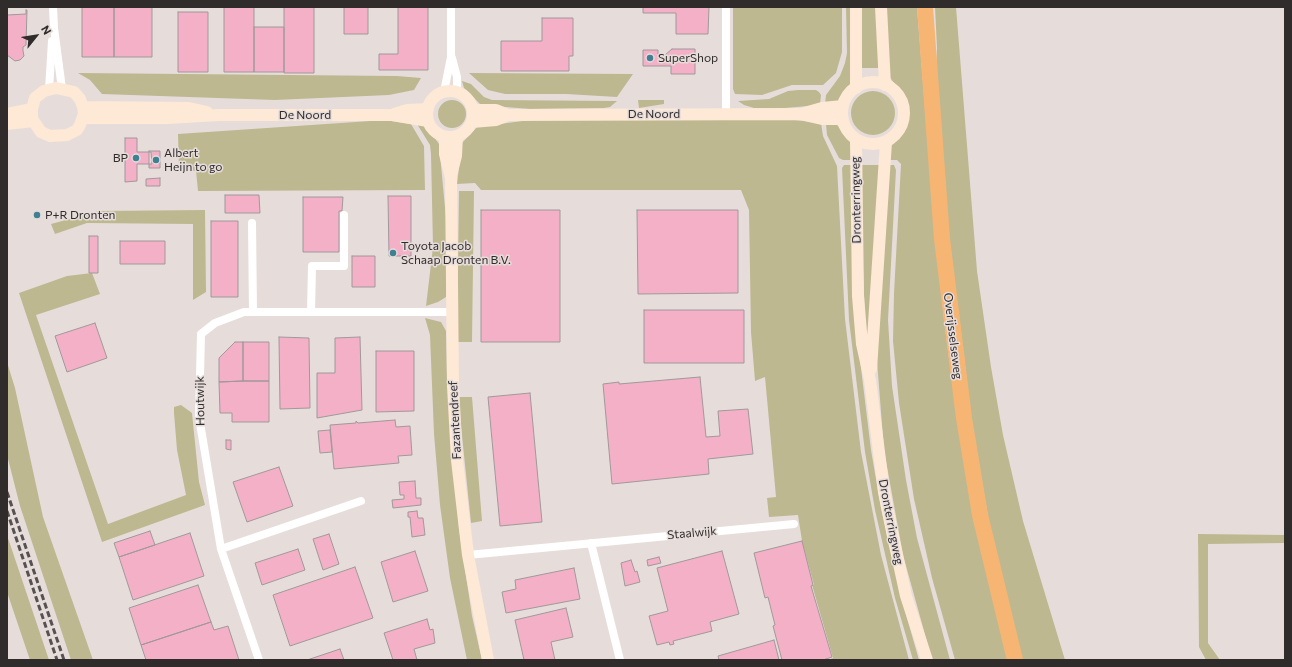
<!DOCTYPE html>
<style>
body{margin:0}
#map{position:relative;width:1292px;height:667px;overflow:hidden;background:#e6dddb;font-family:Commissioner,sans-serif}
canvas{display:block}
.frame{position:absolute;inset:0;border:8px solid #302c2c;pointer-events:none}
.north{position:absolute;left:16px;top:16px;width:40px;height:40px;-webkit-text-stroke:3px #e6dddb;paint-order:stroke;rotate:60deg;font-size:11px;font-weight:700;line-height:16px;text-align:center;color:#302c2c}
.north::after{content:'';display:block;margin:auto;width:14px;height:18px;background:#302c2c;clip-path:polygon(50% 0,100% 100%,50% 72%,0 100%)}
</style>
<div id="map">
<canvas width="1292" height="667"></canvas>
<div class="frame"></div>
<div class="north">N</div>
</div>
<script>
const c = document.querySelector('canvas').getContext('2d');
c.lineJoin = 'round';
function fillPath(path, color) { c.fillStyle = color; c.fill(path, 'evenodd'); }
const poly = rows => new Path2D(rows.map(r => 'M' + r).join(''));
function stroke(path, color, width, dash) { c.strokeStyle = color; c.lineWidth = width; c.lineCap = dash ? 'butt' : 'round'; c.setLineDash(dash || []); c.stroke(path); }
function label(font, color, halo, rows, align = 'center') {
  c.font = font + ' Commissioner,sans-serif'; c.lineWidth = 3; c.setLineDash([]); c.textBaseline = 'middle'; c.strokeStyle = halo; c.fillStyle = color; for (const [text, x, y, turn = 0] of rows) {
    c.save(); c.translate(x, y); c.rotate((+turn || 0) * Math.PI / 180); c.textAlign = isNaN(turn) ? turn : align; if (halo) c.strokeText(text, 0, 0); c.fillText(text, 0, 0); c.restore();
  }
}
const green = poly([
 [733,7,842,7,842,52,836,73,823,85,792,85,762,95,735,94,733,89],
 [846,7,852,7,851,84,838,101,825,104,826,95,840,76,845,63,847,53],
 [859,7,877,7,880,68,859,68],
 [884,7,917,7,935,234,945,328,956,409,977,530,1008,660,955,660,932,578,914,499,899,403,893,341,894,293,901,164,897,160,889,160,891,146,902,132,907,122,908,108,905,99,889,76],
 [935,7,956,7,977,271,991,367,1003,435,1023,521,1065,660,1022,660,992,539,973,431,948,227,936,73,937,48],
 [78,73,397,76,421,78,414,90,389,95,275,100,102,94,90,80],
 [469,73,633,74,617,97,566,94,505,94,488,90],
 [462,81,471,84,484,97,492,100,617,101,610,107,604,108,530,109,481,105,464,88],
 [798,90,816,90,819,92,821,95,820,105,785,108,754,108,744,105,738,101,769,99,788,91],
 '851 113a22 22 0 1 1 44 0a22 22 0 1 1-44 0Z',
 '438 114a14 14 0 1 1 28 0a14 14 0 1 1-28 0Z',
 [638,100,664,100,664,104,639,108],
 [786,119,821,123,823,136,837,166,845,319,861,452,881,555,909,660,828,660,833,658,812,585,814,585,802,541,798,515,769,517,767,498,776,497,765,377,755,381,751,332,749,210,741,190,481,190,475,183,457,184,462,143,477,127,530,120],
 [385,120,411,124,424,146,425,190,198,191,196,171,179,169,178,134],
 [417,124,421,124,429,130,439,144,446,218,447,277,446,297,438,302,426,306,433,247,431,154,430,145],
 [826,124,837,125,846,133,850,141,852,160,843,160,839,158,827,135],
 [844,165,852,165,860,360,871,450,881,508,901,597,919,660,913,660,895,598,875,510,865,452,849,320,842,168],
 [859,165,881,165,870,346,866,346],
 [889,165,894,165,896,170,888,320,892,386,906,480,917,538,950,660,932,660,903,555,884,450,877,361],
 [459,191,474,191,472,342,457,342],
 [205,210,206,292,193,300,193,224,87,223,55,234,51,224,99,211],
 [92,273,100,294,36,315,108,524,186,495,177,450,174,413,174,407,181,405,192,413,199,482,205,505,102,542,19,293,67,276],
 [425,318,441,322,446,331,447,377,459,529,472,616,482,660,467,660,450,578,440,505,434,434,430,335],
 [7,362,15,388,43,517,93,660,71,660,20,506,7,455],
 [458,397,472,397,482,521,471,523],
 [1198,534,1285,535,1285,543,1208,544,1208,643,1220,660,1206,660,1199,647],
 [7,536,9,541,49,660,30,660,7,592]
]);
const building = poly([
 [82,7,114,7,114,57,82,57,82,7],
 [114,7,152,7,152,57,114,57,114,7],
 [224,7,254,7,254,72,224,72,224,7],
 [284,7,314,7,314,73,284,73,284,7],
 [344,7,368,7,368,34,344,34,344,7],
 [398,7,428,7,428,70,379,70,379,54,398,54,398,7],
 [643,7,709,7,708,34,676,34,676,13,643,13,643,7],
 [26,10,27,10,26,45,23,47,23,51,24,56,20,60,15,61,7,55,7,13,7,15,26,14,26,10],
 [178,12,208,12,208,72,178,72,178,12],
 [542,18,573,18,573,56,569,56,569,71,501,71,501,41,542,41,542,18],
 [254,27,284,27,284,72,254,72,254,27],
 [672,49,695,49,695,74,671,74,671,66,643,66,643,50,658,50,658,54,665,55,672,49],
 [125,138,137,138,137,152,151,152,152,164,137,164,137,181,125,182,125,138],
 [149,151,160,151,160,168,149,168,149,151],
 [160,178,160,186,146,186,146,179,160,178],
 [225,195,259,195,260,213,225,213,225,195],
 [388,196,411,196,411,256,389,256,388,196],
 [303,197,343,197,342,211,339,211,339,252,303,252,303,197],
 [481,210,560,210,560,342,481,342,481,210],
 [637,210,738,210,738,293,638,294,637,210],
 [211,221,238,221,238,297,211,297,211,221],
 [89,236,98,236,98,273,89,273,89,236],
 [120,241,165,241,165,264,120,264,120,241],
 [352,256,375,256,375,287,352,287,352,256],
 [644,310,744,310,744,363,644,363,644,310],
 [95,323,107,358,67,372,55,336,95,323],
 [279,337,309,338,310,408,280,409,279,337],
 [360,337,362,410,317,418,317,373,335,373,335,338,360,337],
 [235,342,243,342,243,381,219,382,219,358,235,342],
 [243,342,269,342,269,381,243,381,243,342],
 [376,351,414,351,414,411,376,412,376,351],
 [700,377,706,437,720,436,718,411,748,409,753,454,708,459,709,474,612,484,603,384,619,382,619,384,700,377],
 [243,381,269,381,269,422,232,422,232,413,220,413,219,382,243,381],
 [530,393,542,522,500,526,488,397,530,393],
 [395,420,396,427,410,426,412,455,398,456,399,463,334,469,330,425,356,423,356,421,358,423,395,420],
 [330,430,332,452,320,453,318,431,330,430],
 [226,440,231,440,231,450,226,449,226,440],
 [279,467,293,506,247,522,233,482,279,467],
 [415,481,416,498,421,498,421,505,393,508,392,500,404,499,404,495,400,495,399,482,415,481],
 [417,511,418,518,423,518,425,535,412,537,410,517,408,517,408,512,417,511],
 [150,531,155,545,119,557,114,543,150,531],
 [190,533,204,576,133,600,119,557,190,533],
 [329,534,339,564,323,570,313,539,329,534],
 [802,541,813,585,811,586,832,657,823,660,782,660,773,626,775,625,768,597,765,598,754,553,802,541],
 [298,549,305,570,262,585,255,563,298,549],
 [415,551,428,591,393,602,381,562,415,551],
 [722,551,739,614,710,622,712,631,673,641,674,644,670,645,669,642,657,645,649,616,668,611,657,568,722,551],
 [659,557,661,563,648,566,647,560,659,557],
 [631,560,635,572,637,571,640,582,625,586,621,563,631,560],
 [355,567,373,618,290,646,273,595,355,567],
 [574,568,580,599,506,613,502,592,516,589,515,580,574,568],
 [198,585,211,622,141,645,129,608,198,585],
 [566,608,573,637,551,642,555,660,524,660,515,620,566,608],
 [427,619,430,630,433,629,435,643,414,649,417,660,393,660,384,633,427,619],
 [211,622,214,630,228,626,239,660,146,660,141,645,211,622],
 [774,640,779,660,719,660,718,656,774,640],
 [340,649,344,660,307,660,340,649]
]);
const street = poly([
 [53,7,54,28,62,89],
 [452,58,457,77,457,92],
 [49,90,52,41],
 [444,92,451,57,451,7],
 [726,114,726,7],
 [252,223,253,312],
 [311,312,312,266,344,266,344,215],
 [591,543,620,660],
 [221,549,361,501],
 [468,555,794,524],
 [259,660,221,549,199,417,201,334,215,323,244,312,451,312]
]);
const secondary = poly([
 [881,7,885,85],
 '842 113a31 31 0 1 1 62 0a31 31 0 1 1-62 0Z',
 [56,88,74,92,80,99,83,107,84,114,80,125,77,130,67,135,50,136,41,132,32,119,32,109,35,98,44,91,56,88],
 [856,88,856,7],
 '427 114a23 23 0 1 1 46 0a23 23 0 1 1-46 0Z',
 [83,107,189,108,207,112],
 [473,110,496,110,508,115],
 [7,114,32,109],
 [394,114,407,110,428,109],
 [801,114,822,108,843,106],
 [83,118,168,118,218,115,392,115,428,121],
 [472,122,496,120,508,115,800,114,822,119,843,119],
 [7,124,33,121],
 [445,137,445,154,451,178,453,386,457,460,468,555,488,660],
 [856,139,858,296,862,344,870,380,884,492,894,541,906,596,927,660],
 [451,175,456,156,457,136],
 [871,369,886,142]
]);
const highway = poly([
 [925,7,942,239,964,418,980,515,1015,660]
]);
const rail = poly([
 [7,492,64,660],
 [7,511,57,660]
]);
const markers = [
 [650,58,4,"#408093"],
 [136,158,4,"#408093"],
 [156,160,4,"#408093"],
 [37,215,4,"#408093"],
 [393,253,4,"#408093"]
];
const poiNames = [
 ["SuperShop",658,58],
 ["Albert",164,153],
 ["Heijn to go",164,167],
 ["BP",128,158,"right"],
 ["P+R Dronten",45,215],
 ["Toyota Jacob",401,246],
 ["Schaap Dronten B.V.",401,260]
];
const streetNames = [
 ["De Noord",654,114],
 ["De Noord",305,115],
 ["Dronterringweg",856,200,-91],
 ["Overijsselseweg",953,336,83],
 ["Houtwijk",200,401,-91],
 ["Fazantendreef",455,420,-93],
 ["Dronterringweg",891,522,79],
 ["Staalwijk",692,533,-5]
];
fillPath(green, '#beb890');
fillPath(building, '#f3b0c7');
stroke(building, '#a0989a', 1);
stroke(street, '#fff', 8);
stroke(secondary, '#fde9d5', 12);
stroke(highway, '#f7b574', 16);
stroke(rail, '#575252', 3, [6, 3]);
for (const [x, y, r, color] of markers) { const dot = new Path2D(); dot.arc(x, y, r, 0, 2 * Math.PI); c.fillStyle = color; c.fill(dot); stroke(dot, '#e6dddb', 1.5); }
label('12px', '#302c2c', '#e6dddb', poiNames, 'left');
label('12px', '#302c2c', '#e6dddb', streetNames);
</script>
